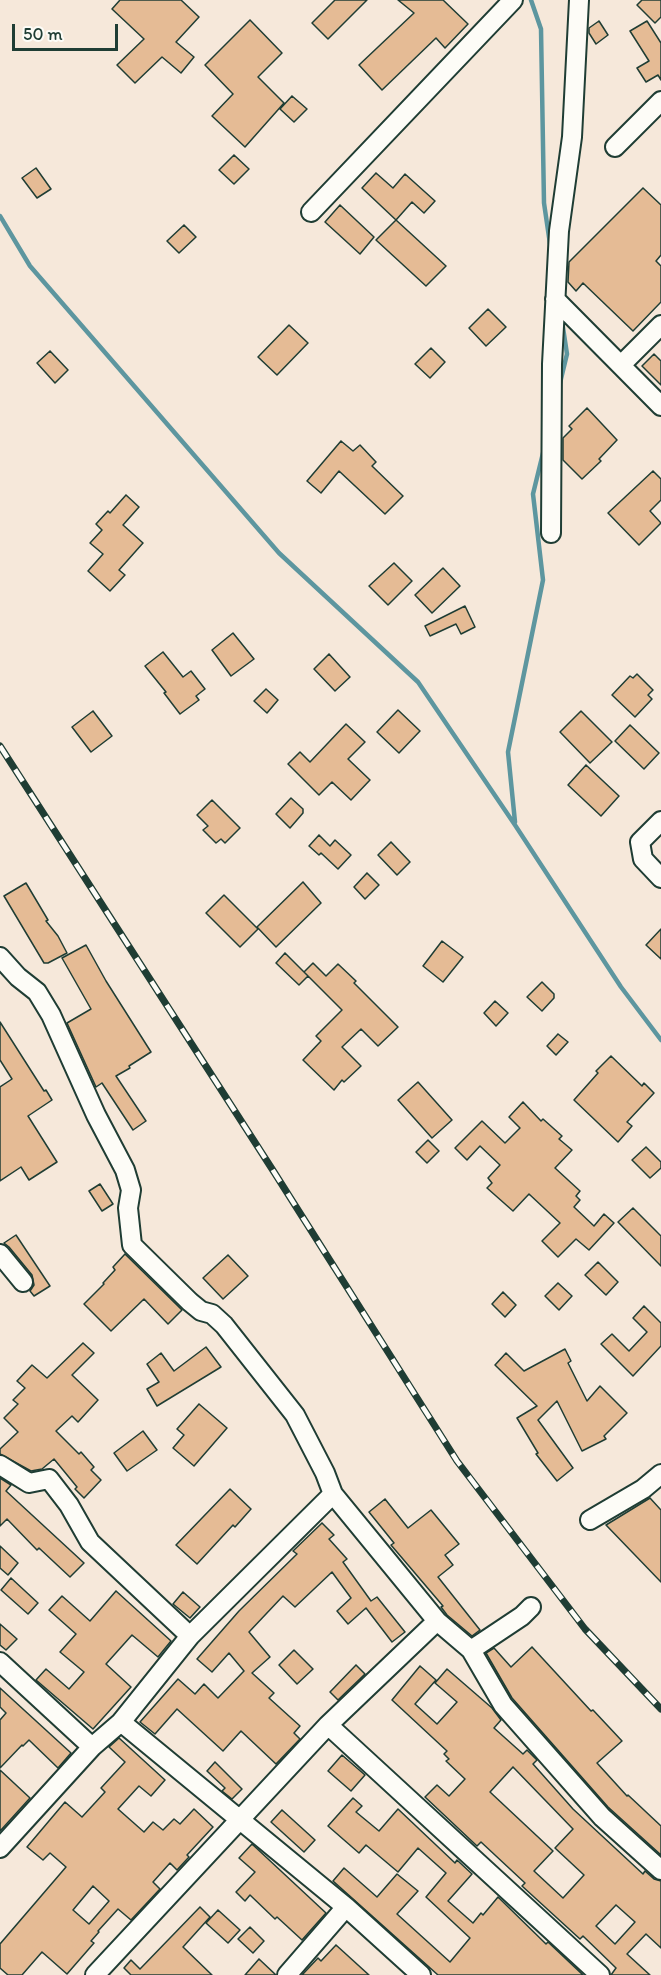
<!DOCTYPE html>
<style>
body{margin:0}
#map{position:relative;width:661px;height:1975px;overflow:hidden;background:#f6e8da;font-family:Itim,sans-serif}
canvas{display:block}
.scale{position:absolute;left:12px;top:24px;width:106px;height:27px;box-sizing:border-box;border:3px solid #1f3d34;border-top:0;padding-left:8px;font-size:18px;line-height:21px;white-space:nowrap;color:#1f3d34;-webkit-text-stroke:4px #fdfcf7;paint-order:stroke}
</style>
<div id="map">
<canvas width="661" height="1975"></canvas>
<div class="scale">50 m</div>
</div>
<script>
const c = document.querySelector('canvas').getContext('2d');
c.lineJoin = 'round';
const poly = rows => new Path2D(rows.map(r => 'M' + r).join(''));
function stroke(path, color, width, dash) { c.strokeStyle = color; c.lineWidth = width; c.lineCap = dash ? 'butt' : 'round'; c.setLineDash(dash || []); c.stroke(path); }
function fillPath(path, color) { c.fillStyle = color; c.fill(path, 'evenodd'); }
const stream = poly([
 [531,0,541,29,544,203,550,244],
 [0,216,30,266,279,553,418,682,515,825,621,987,661,1040],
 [560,383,567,354,562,321],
 [515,822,508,752,543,580,533,494,544,449]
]);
const building = poly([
 [120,0,181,0,199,17,176,42,194,57,181,73,162,57,135,83,117,65,144,39,112,9,120,0],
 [335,0,367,0,328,39,312,23,335,0],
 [398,0,443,0,468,24,445,48,436,38,382,90,359,65,414,13,398,0],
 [642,0,661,0,661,17,655,23,637,5,642,0],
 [250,20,282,53,258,77,284,103,245,147,212,116,233,94,205,65,250,20],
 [599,21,608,35,596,44,589,33,589,28,599,21],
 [647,21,661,43,661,80,658,75,646,82,637,68,649,61,630,31,647,21],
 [292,96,307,109,294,122,280,109,292,96],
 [234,155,249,169,234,184,219,170,234,155],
 [36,168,51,189,37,198,22,178,36,168],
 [376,173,393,188,405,174,435,201,424,213,412,202,396,220,362,188,376,173],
 [643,188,661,205,661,255,656,261,661,266,661,302,633,331,583,283,576,291,568,282,569,262,643,188],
 [340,205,374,237,360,254,325,222,340,205],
 [396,220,446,266,426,286,376,240,396,220],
 [184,225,196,237,179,253,167,241,184,225],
 [488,309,506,327,486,346,469,328,488,309],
 [289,325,308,343,277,375,258,357,289,325],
 [431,348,445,362,430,378,415,364,431,348],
 [50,351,68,370,55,383,37,363,50,351],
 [654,354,661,361,661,385,642,366,654,354],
 [587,408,617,440,599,459,601,461,582,479,563,460,563,438,572,429,569,426,587,408],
 [341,441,353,451,360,445,376,462,372,466,403,496,385,514,339,471,321,493,307,481,341,441],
 [653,471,661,479,661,500,650,511,661,523,639,545,608,513,653,471],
 [126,495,139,507,123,525,143,543,119,570,125,575,110,591,88,571,103,554,90,543,102,530,96,524,108,511,110,513,126,495],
 [394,563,412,581,388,605,369,586,394,563],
 [443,568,460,586,432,613,415,595,443,568],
 [465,606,475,627,461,634,456,624,430,636,425,626,465,606],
 [233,633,254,659,231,676,212,650,233,633],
 [163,652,183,677,191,671,205,689,196,696,199,700,180,714,164,693,166,692,145,666,163,652],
 [329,654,350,677,335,691,314,669,329,654],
 [637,674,653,690,648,695,652,699,635,717,612,695,630,676,633,678,637,674],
 [266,689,278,700,267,713,254,701,266,689],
 [398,710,420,731,399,753,377,732,398,710],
 [93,711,112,736,91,752,72,727,93,711],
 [581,711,612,742,590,763,560,732,581,711],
 [346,724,365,742,348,759,370,780,351,800,332,782,319,795,288,764,300,752,310,762,346,724],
 [630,725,659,753,644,769,615,741,630,725],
 [586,765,619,796,601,816,568,785,586,765],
 [291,798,303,809,303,813,290,828,276,814,291,798],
 [212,800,240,828,225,843,221,839,216,843,203,830,208,826,197,815,212,800],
 [319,835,330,846,335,840,351,855,338,869,321,853,319,855,309,846,319,835],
 [391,842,410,862,397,875,378,855,391,842],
 [367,873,379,885,365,899,354,887,367,873],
 [303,882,321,903,276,947,257,927,303,882],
 [26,883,48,920,46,921,58,936,67,953,48,963,44,963,4,896,26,883],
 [224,895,258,929,240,947,206,913,224,895],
 [661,929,661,959,646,945,661,929],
 [442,941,463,957,443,982,423,966,442,941],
 [86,945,106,981,151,1052,129,1066,130,1068,116,1076,146,1121,133,1130,102,1083,96,1087,67,1023,91,1009,62,958,86,945],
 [285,953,308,976,299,985,276,963,285,953],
 [313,963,326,976,338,964,356,981,354,983,398,1027,378,1046,361,1029,342,1047,361,1066,344,1082,342,1080,334,1090,303,1060,321,1041,316,1036,342,1010,304,972,313,963],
 [542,982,554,994,554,998,542,1011,527,997,542,982],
 [495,1001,508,1013,496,1026,484,1013,495,1001],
 [0,1022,44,1091,46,1090,52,1100,28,1116,57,1162,29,1180,21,1167,0,1181,0,1087,12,1079,0,1060,0,1022],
 [558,1034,568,1042,556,1055,547,1046,558,1034],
 [611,1056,642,1086,644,1083,654,1093,627,1122,632,1126,618,1142,574,1100,598,1073,596,1071,611,1056],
 [418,1082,452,1120,432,1138,398,1100,418,1082],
 [523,1102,541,1121,543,1119,562,1136,559,1139,572,1150,555,1168,580,1191,576,1196,580,1200,574,1207,594,1226,604,1214,614,1223,589,1250,576,1239,558,1257,542,1241,560,1223,529,1194,513,1211,487,1188,492,1183,488,1178,500,1165,480,1146,467,1160,455,1148,482,1121,505,1143,520,1128,509,1117,523,1102],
 [428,1140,439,1151,427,1163,416,1152,428,1140],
 [646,1147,661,1162,661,1168,650,1178,632,1160,646,1147],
 [100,1184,113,1204,102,1211,89,1191,100,1184],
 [633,1208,661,1236,661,1266,618,1222,633,1208],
 [16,1235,50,1286,34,1296,30,1291,34,1285,32,1275,9,1247,4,1243,16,1235],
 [125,1254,182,1310,168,1324,144,1299,111,1331,84,1304,104,1284,103,1283,115,1270,113,1267,125,1254],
 [228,1255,248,1276,223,1299,203,1278,228,1255],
 [598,1262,618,1282,606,1295,585,1275,598,1262],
 [558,1283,572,1296,559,1310,545,1296,558,1283],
 [503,1292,516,1305,505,1317,492,1304,503,1292],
 [644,1306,661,1323,661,1346,633,1376,601,1344,612,1334,629,1351,647,1332,633,1318,644,1306],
 [83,1343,94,1353,72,1375,98,1400,78,1422,72,1416,56,1431,79,1454,81,1452,94,1467,91,1470,101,1480,84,1498,75,1489,77,1487,54,1459,42,1469,31,1471,0,1454,0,1449,18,1432,4,1418,18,1404,13,1400,25,1388,17,1381,32,1365,47,1378,83,1343],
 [206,1347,221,1367,157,1406,147,1389,159,1382,147,1364,161,1353,174,1371,206,1347],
 [565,1349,571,1361,568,1363,587,1401,600,1386,627,1413,604,1436,606,1439,582,1451,557,1401,538,1420,573,1468,557,1481,536,1454,538,1453,517,1418,537,1406,495,1365,506,1353,524,1371,565,1349],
 [199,1404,227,1428,194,1466,173,1448,184,1435,177,1429,199,1404],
 [143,1431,157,1450,127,1471,114,1453,143,1431],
 [0,1478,11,1485,6,1491,84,1563,70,1577,39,1548,37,1550,7,1519,0,1526,0,1478],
 [230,1489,251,1509,235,1527,233,1525,197,1564,176,1545,230,1489],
 [650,1498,661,1510,661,1582,606,1525,650,1498],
 [385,1499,408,1528,431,1510,459,1544,445,1555,453,1565,438,1577,480,1630,472,1636,447,1615,441,1607,443,1606,391,1545,394,1543,369,1512,385,1499],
 [322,1523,334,1535,329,1539,347,1559,343,1562,371,1601,377,1597,405,1632,392,1642,366,1608,348,1624,337,1611,351,1598,332,1572,295,1607,283,1596,249,1632,270,1657,252,1673,274,1693,269,1698,300,1726,294,1733,300,1739,276,1764,241,1731,223,1751,177,1709,155,1734,140,1722,178,1679,195,1694,204,1684,218,1698,244,1671,229,1653,212,1672,197,1659,239,1611,297,1554,293,1551,322,1523],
 [0,1546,18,1563,8,1575,0,1568,0,1546],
 [11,1578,38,1603,28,1614,1,1590,11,1578],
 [116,1591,171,1641,158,1657,132,1635,106,1664,131,1687,93,1729,36,1680,46,1669,69,1689,84,1672,60,1652,76,1634,49,1610,62,1596,90,1621,116,1591],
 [183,1592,200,1607,190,1618,173,1604,183,1592],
 [0,1624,17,1639,6,1650,0,1645,0,1624],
 [532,1647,591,1711,593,1710,622,1741,597,1763,627,1796,628,1795,661,1826,661,1855,608,1807,512,1698,486,1653,494,1648,511,1667,532,1647],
 [294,1650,313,1669,297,1684,279,1665,294,1650],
 [356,1665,365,1674,338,1700,330,1692,356,1665],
 [420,1666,436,1680,415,1704,437,1724,457,1702,435,1683,447,1669,492,1708,501,1720,494,1728,523,1754,527,1750,537,1760,533,1764,573,1809,643,1874,645,1871,654,1879,661,1881,661,1948,646,1934,627,1954,650,1975,611,1975,616,1968,583,1936,580,1939,522,1886,525,1883,481,1842,477,1846,425,1797,437,1785,449,1796,465,1779,446,1761,449,1759,444,1754,447,1751,392,1700,420,1666],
 [513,1767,573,1829,555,1848,584,1875,563,1898,534,1871,553,1851,490,1792,513,1767],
 [616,1905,635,1922,615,1944,596,1926,616,1905],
 [0,1688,71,1753,58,1768,29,1740,23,1746,22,1745,0,1768,0,1720,6,1713,0,1707,0,1688],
 [119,1738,165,1780,151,1796,139,1786,118,1809,144,1832,153,1822,163,1830,174,1819,180,1824,194,1809,213,1827,187,1855,189,1857,177,1870,170,1863,153,1882,160,1889,131,1920,118,1909,98,1931,99,1932,91,1941,94,1943,67,1974,42,1952,22,1975,8,1975,0,1968,0,1944,66,1867,50,1853,43,1860,27,1847,65,1802,82,1817,105,1792,101,1788,125,1762,109,1747,119,1738],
 [93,1886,109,1901,89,1924,73,1910,93,1886],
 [342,1755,365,1775,351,1791,328,1771,342,1755],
 [215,1762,242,1789,232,1799,222,1791,225,1788,207,1771,215,1762],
 [0,1770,30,1798,0,1831,0,1770],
 [353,1798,362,1806,356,1812,379,1831,398,1809,455,1863,457,1860,472,1874,448,1901,473,1923,481,1913,483,1915,498,1897,546,1944,548,1942,583,1975,438,1975,333,1881,344,1868,377,1897,397,1874,418,1891,397,1914,450,1962,470,1938,426,1897,446,1873,418,1848,398,1872,366,1845,359,1853,328,1826,353,1798],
 [282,1810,315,1840,304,1852,271,1822,282,1810],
 [252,1844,326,1913,302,1940,277,1917,275,1919,250,1895,245,1901,236,1892,255,1872,239,1858,252,1844],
 [200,1907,210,1917,183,1947,212,1975,131,1975,124,1968,131,1960,140,1969,200,1907],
 [218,1910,240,1930,228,1943,206,1923,218,1910],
 [250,1927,264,1941,253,1953,238,1939,250,1927],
 [336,1945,369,1975,302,1975,318,1958,321,1961,336,1945],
 [259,1959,276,1975,245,1975,259,1959]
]);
const minor = poly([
 [615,147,661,101],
 [311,212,513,0],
 [555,299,661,406],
 [621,365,661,325],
 [551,533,552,364,559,231,572,137,579,0],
 [661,821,640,842,643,859,661,878],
 [0,957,18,977,37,992,51,1015,96,1115,125,1170,131,1190,128,1208,132,1245,190,1302,201,1311,212,1314,224,1325,295,1415,325,1473,333,1494,437,1621,471,1650,503,1705,602,1817,661,1870],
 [0,1254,23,1282],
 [0,1465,29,1483,49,1479,69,1505,90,1542,190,1636],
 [590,1520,643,1489,661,1474],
 [471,1650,522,1616,531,1607],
 [0,1662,92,1747],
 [121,1722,346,1907,421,1975],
 [328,1725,600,1975],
 [0,1848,92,1747,121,1722,190,1636,333,1494],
 [95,1975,328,1725,437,1621],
 [287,1975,346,1907]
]);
const rail = poly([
 [0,746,274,1172,457,1461,585,1629,661,1709]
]);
stroke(stream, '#5d969f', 4.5);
fillPath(building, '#e5bb95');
stroke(building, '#1f3d34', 1.5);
stroke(minor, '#1f3d34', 22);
stroke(minor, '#fdfcf7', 18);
stroke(rail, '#1f3d34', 7);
stroke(rail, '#fdfcf7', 4.5, [14]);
</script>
